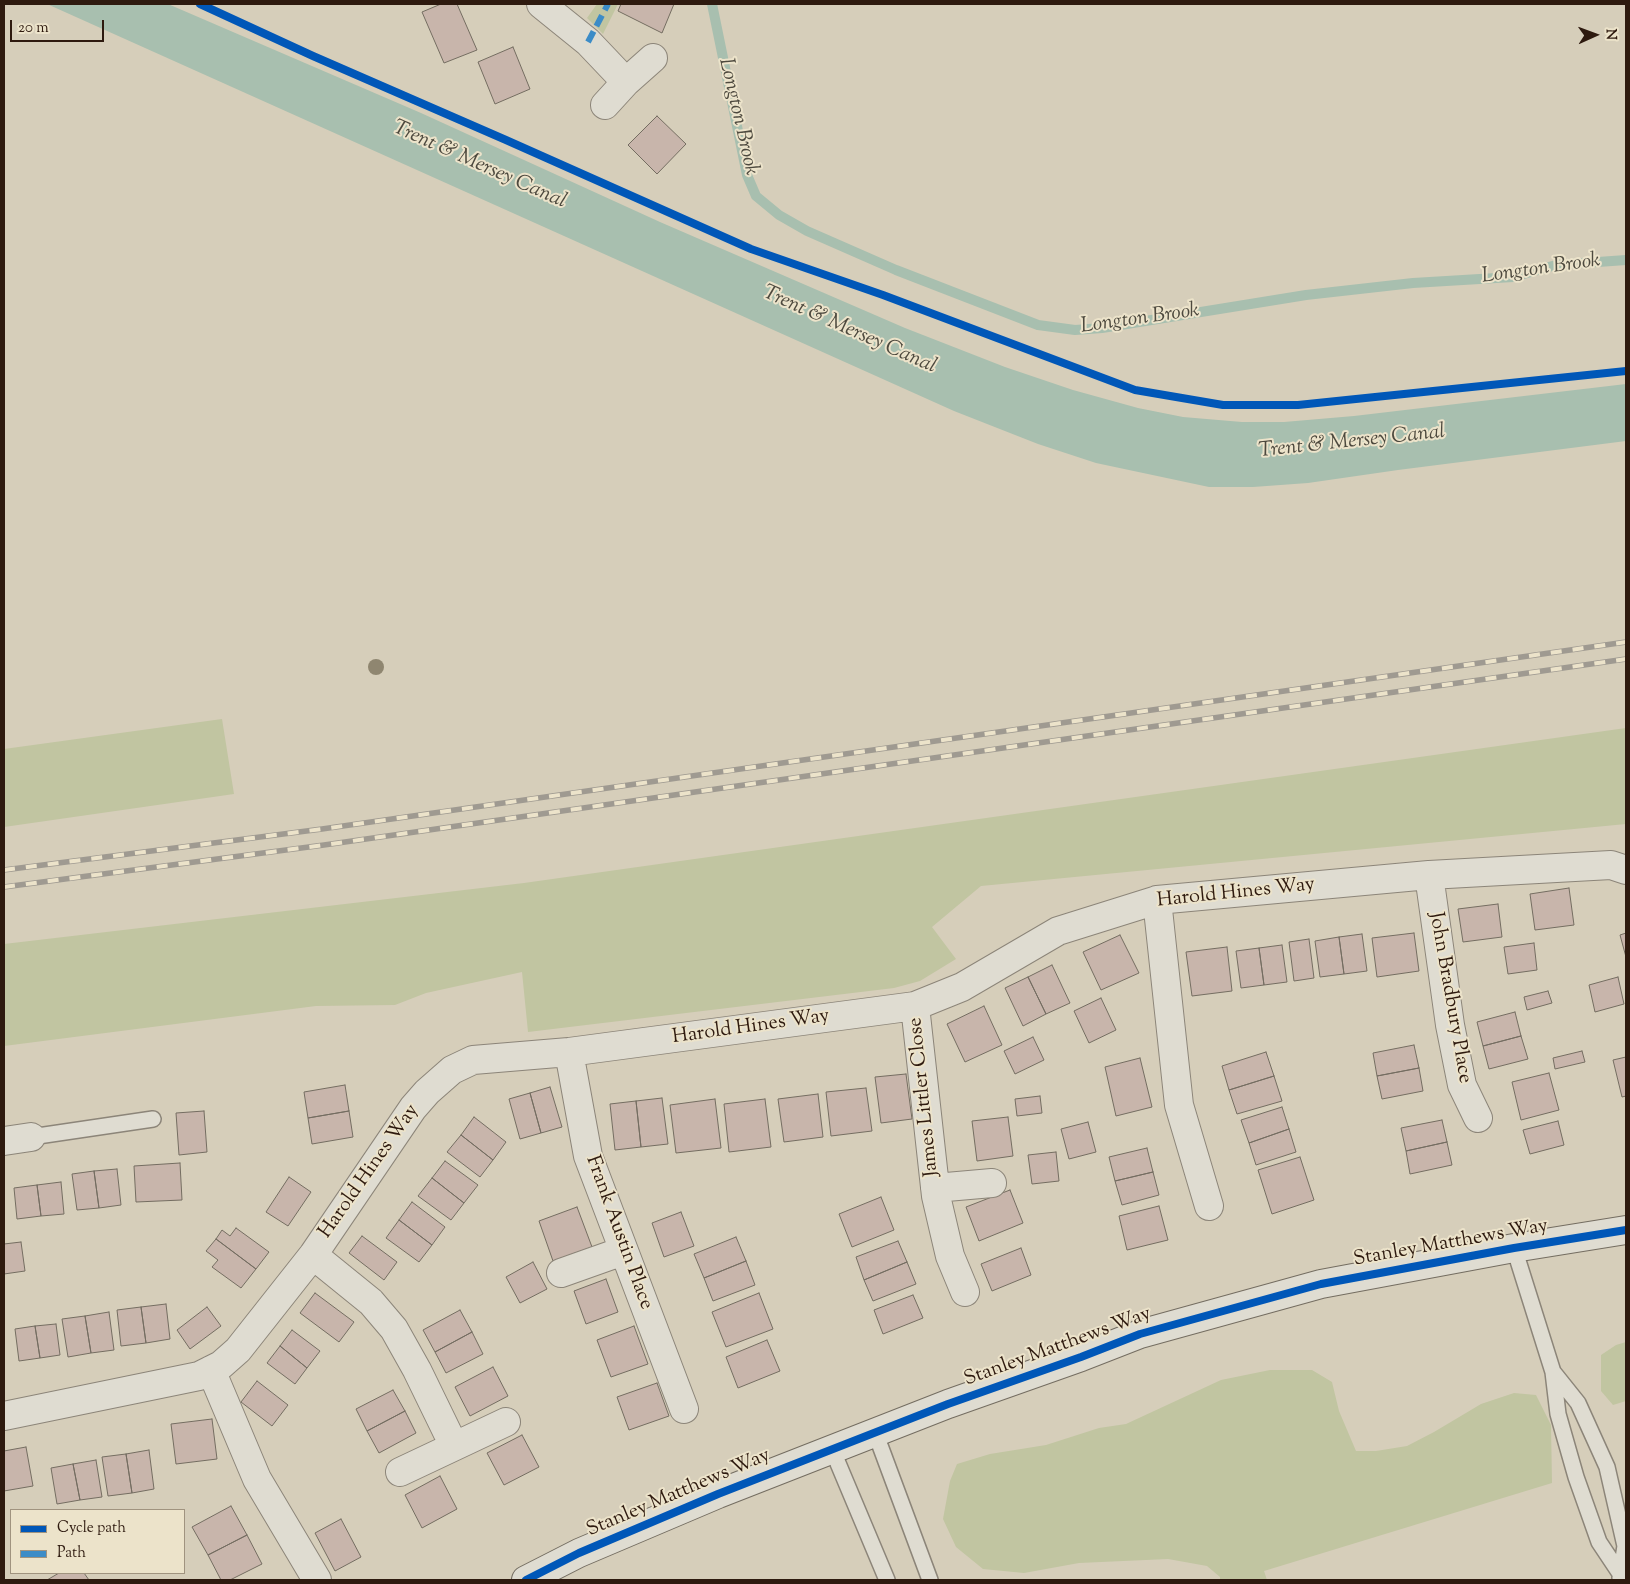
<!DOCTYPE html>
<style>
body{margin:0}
#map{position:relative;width:1630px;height:1584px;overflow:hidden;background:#d6ceba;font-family:"Sorts Mill Goudy",serif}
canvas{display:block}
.frame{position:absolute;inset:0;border:5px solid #2e1a0f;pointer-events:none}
.legend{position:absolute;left:10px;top:1509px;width:175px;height:65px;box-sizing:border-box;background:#ece3ca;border:1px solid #a0937f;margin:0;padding:6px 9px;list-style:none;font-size:15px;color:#2e1a0f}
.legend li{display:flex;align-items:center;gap:10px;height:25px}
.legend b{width:25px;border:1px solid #a0937f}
.north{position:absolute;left:1570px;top:10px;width:50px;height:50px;-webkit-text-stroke:4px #ece3ca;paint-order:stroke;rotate:88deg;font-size:14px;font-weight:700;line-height:20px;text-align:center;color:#2e1a0f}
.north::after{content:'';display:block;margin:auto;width:18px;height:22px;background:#2e1a0f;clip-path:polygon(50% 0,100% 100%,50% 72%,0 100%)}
.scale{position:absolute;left:10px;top:20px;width:94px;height:22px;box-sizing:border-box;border:2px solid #2e1a0f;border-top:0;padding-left:6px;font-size:15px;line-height:18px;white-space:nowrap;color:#2e1a0f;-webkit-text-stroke:4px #ece3ca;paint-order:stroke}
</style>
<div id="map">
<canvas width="1630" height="1584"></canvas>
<div class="frame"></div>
<ul class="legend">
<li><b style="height:6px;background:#0057b8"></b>Cycle path</li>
<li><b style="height:6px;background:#3c8cc7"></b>Path</li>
</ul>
<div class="north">N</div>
<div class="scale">20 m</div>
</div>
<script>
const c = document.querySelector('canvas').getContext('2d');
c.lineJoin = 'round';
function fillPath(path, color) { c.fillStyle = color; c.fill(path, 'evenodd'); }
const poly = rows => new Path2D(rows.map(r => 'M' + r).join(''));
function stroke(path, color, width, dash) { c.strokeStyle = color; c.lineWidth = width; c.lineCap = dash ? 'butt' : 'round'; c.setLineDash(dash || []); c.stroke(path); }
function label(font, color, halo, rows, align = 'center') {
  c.font = font + ' "Sorts Mill Goudy",serif'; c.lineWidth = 4; c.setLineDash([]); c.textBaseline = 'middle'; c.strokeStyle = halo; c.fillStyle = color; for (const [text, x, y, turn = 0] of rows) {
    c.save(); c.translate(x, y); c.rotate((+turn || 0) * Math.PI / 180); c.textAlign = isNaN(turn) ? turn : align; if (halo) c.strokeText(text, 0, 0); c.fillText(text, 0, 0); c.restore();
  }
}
const green = poly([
 [597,4,618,4,603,34,587,18],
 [222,719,234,794,4,827,4,749],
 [1626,728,1626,824,981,886,932,927,956,959,920,981,894,988,528,1032,522,972,426,993,395,1005,316,1006,4,1046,4,944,524,883],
 [1626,1342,1626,1401,1613,1405,1601,1391,1601,1355,1616,1345],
 [1270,1370,1312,1370,1332,1382,1339,1411,1356,1451,1376,1451,1407,1446,1434,1432,1481,1404,1514,1393,1536,1395,1551,1425,1552,1483,1264,1571,1267,1580,1220,1580,1220,1577,1207,1566,1168,1559,1079,1563,1024,1573,983,1569,956,1547,943,1519,950,1481,957,1464,990,1454,1046,1445,1099,1428,1126,1424,1221,1380]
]);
const water = poly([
 [47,4,168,4,421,113,660,222,905,328,1005,367,1073,390,1138,408,1183,417,1242,422,1284,422,1354,416,1626,384,1626,441,1398,470,1308,483,1253,487,1209,487,1096,463,1038,444,954,411]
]);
const stream = poly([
 [712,4,747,175,756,196,779,215,807,231,896,270,1038,325,1075,330,1102,328,1306,295,1413,283,1513,277,1556,265,1626,260]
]);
const building = poly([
 [441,4,457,4,477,50,444,63,422,12,441,4],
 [621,4,674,4,662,33,618,11,621,4],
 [513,47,530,89,495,104,478,62,513,47],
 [657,116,686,144,657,174,628,145,657,116],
 [1569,888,1574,925,1535,930,1530,894,1569,888],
 [1498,904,1502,937,1463,942,1458,909,1498,904],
 [1414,933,1419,971,1377,977,1372,938,1414,933],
 [1626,933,1626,957,1620,935,1626,933],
 [1362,934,1367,971,1344,974,1339,937,1362,934],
 [1120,935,1139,973,1101,990,1083,952,1120,935],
 [1339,937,1344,974,1320,977,1315,941,1339,937],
 [1309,939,1314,978,1294,981,1289,942,1309,939],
 [1534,943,1537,970,1508,974,1504,947,1534,943],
 [1282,945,1287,982,1264,985,1259,948,1282,945],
 [1227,947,1232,991,1192,996,1186,952,1227,947],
 [1259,948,1264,985,1241,988,1236,951,1259,948],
 [1052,965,1070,1003,1046,1014,1028,977,1052,965],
 [1028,977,1046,1014,1023,1026,1005,988,1028,977],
 [1618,977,1624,1004,1595,1012,1589,985,1618,977],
 [1548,991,1552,1003,1527,1010,1524,997,1548,991],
 [1101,998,1116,1030,1089,1043,1074,1011,1101,998],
 [984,1006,1002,1045,965,1062,947,1024,984,1006],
 [1515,1012,1521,1036,1483,1046,1477,1022,1515,1012],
 [1521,1036,1528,1059,1489,1069,1483,1046,1521,1036],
 [1033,1037,1044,1060,1015,1074,1004,1051,1033,1037],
 [1414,1045,1419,1068,1377,1076,1373,1053,1414,1045],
 [1582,1051,1585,1062,1555,1069,1553,1058,1582,1051],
 [1266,1052,1274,1076,1229,1090,1222,1066,1266,1052],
 [1626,1057,1626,1096,1622,1097,1613,1060,1626,1057],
 [1140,1058,1152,1107,1116,1116,1105,1067,1140,1058],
 [1419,1068,1423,1091,1382,1099,1377,1076,1419,1068],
 [1549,1073,1559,1110,1521,1120,1512,1082,1549,1073],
 [906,1074,912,1119,881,1123,875,1077,906,1074],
 [1274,1076,1282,1101,1237,1114,1229,1090,1274,1076],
 [345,1085,349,1111,308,1118,304,1092,345,1085],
 [550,1087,562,1127,541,1133,530,1093,550,1087],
 [866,1088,872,1131,831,1136,826,1092,866,1088],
 [530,1093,541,1133,520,1139,509,1099,530,1093],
 [818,1094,823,1137,784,1142,778,1099,818,1094],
 [1040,1096,1042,1113,1017,1116,1015,1099,1040,1096],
 [662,1098,668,1144,641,1147,636,1101,662,1098],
 [715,1099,721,1148,676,1153,670,1105,715,1099],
 [765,1099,771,1147,729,1152,724,1104,765,1099],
 [636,1101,641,1147,615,1150,610,1104,636,1101],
 [1282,1107,1289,1129,1249,1143,1241,1120,1282,1107],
 [204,1111,207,1152,179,1155,176,1113,204,1111],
 [349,1111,353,1137,312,1144,308,1118,349,1111],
 [474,1117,506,1142,493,1160,461,1135,474,1117],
 [1008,1117,1013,1156,977,1161,972,1121,1008,1117],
 [1442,1120,1447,1142,1406,1151,1401,1128,1442,1120],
 [1558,1121,1564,1145,1530,1154,1523,1130,1558,1121],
 [1088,1122,1096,1152,1069,1159,1061,1129,1088,1122],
 [1289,1129,1296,1152,1256,1165,1249,1143,1289,1129],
 [461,1135,493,1160,480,1177,447,1152,461,1135],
 [1447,1142,1452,1165,1410,1174,1406,1151,1447,1142],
 [1147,1148,1153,1172,1115,1181,1109,1157,1147,1148],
 [1056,1152,1059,1181,1032,1184,1028,1155,1056,1152],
 [1300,1157,1314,1200,1272,1214,1258,1170,1300,1157],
 [445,1161,478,1185,464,1203,432,1178,445,1161],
 [180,1163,182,1200,136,1202,134,1166,180,1163],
 [117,1169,121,1205,99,1208,94,1171,117,1169],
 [94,1171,99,1208,77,1210,72,1174,94,1171],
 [1153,1172,1159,1195,1122,1205,1115,1181,1153,1172],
 [289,1177,311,1192,288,1226,266,1212,289,1177],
 [432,1178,464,1203,451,1220,418,1196,432,1178],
 [61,1182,64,1214,41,1216,37,1185,61,1182],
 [37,1185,41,1216,17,1219,14,1188,37,1185],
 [1010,1190,1023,1223,979,1241,966,1207,1010,1190],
 [881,1197,894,1230,852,1247,839,1214,881,1197],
 [412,1202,445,1227,432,1245,399,1220,412,1202],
 [1159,1206,1168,1240,1127,1250,1119,1216,1159,1206],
 [577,1207,592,1247,553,1261,539,1221,577,1207],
 [681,1212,694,1246,664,1257,652,1223,681,1212],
 [399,1220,432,1245,419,1262,386,1238,399,1220],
 [236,1228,269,1252,256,1269,216,1239,222,1230,230,1236,236,1228],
 [362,1236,397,1262,384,1280,349,1253,362,1236],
 [736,1237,746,1261,704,1278,694,1254,736,1237],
 [216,1239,256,1269,241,1288,212,1267,218,1260,206,1251,216,1239],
 [898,1241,907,1262,864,1280,856,1257,898,1241],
 [21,1242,25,1271,4,1274,4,1244,21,1242],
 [1021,1248,1031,1275,992,1291,981,1264,1021,1248],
 [746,1261,755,1285,713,1301,704,1278,746,1261],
 [533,1262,547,1289,520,1303,506,1277,533,1262],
 [907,1262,916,1284,873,1301,864,1280,907,1262],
 [606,1279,618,1312,586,1324,574,1291,606,1279],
 [315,1293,354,1322,339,1342,300,1313,315,1293],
 [759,1293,773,1329,726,1347,712,1312,759,1293],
 [913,1295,923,1318,883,1334,874,1310,913,1295],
 [166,1304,170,1339,146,1343,141,1307,166,1304],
 [141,1307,146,1343,121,1346,117,1310,141,1307],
 [207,1307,221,1326,190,1349,177,1330,207,1307],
 [460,1310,472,1332,435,1352,423,1330,460,1310],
 [109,1312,114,1350,91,1353,85,1316,109,1312],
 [85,1316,91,1353,68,1357,62,1319,85,1316],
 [56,1324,60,1355,40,1358,35,1326,56,1324],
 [35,1326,40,1358,19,1361,15,1329,35,1326],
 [634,1326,648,1364,611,1377,597,1340,634,1326],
 [292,1330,320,1351,307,1368,280,1346,292,1330],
 [472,1332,483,1354,446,1373,435,1352,472,1332],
 [767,1340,780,1371,738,1388,726,1357,767,1340],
 [280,1346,307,1368,295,1384,267,1363,280,1346],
 [493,1367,508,1396,470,1416,455,1387,493,1367],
 [257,1381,288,1405,272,1426,241,1402,257,1381],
 [657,1383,669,1416,629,1430,617,1397,657,1383],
 [393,1390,405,1411,367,1431,356,1409,393,1390],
 [405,1411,416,1433,379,1453,367,1431,405,1411],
 [212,1419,217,1459,176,1464,171,1424,212,1419],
 [522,1435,539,1467,504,1485,487,1453,522,1435],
 [26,1447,33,1486,4,1491,4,1451,26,1447],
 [149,1450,154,1489,132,1493,126,1454,149,1450],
 [126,1454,132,1493,108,1496,102,1457,126,1454],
 [96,1460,102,1497,80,1500,73,1464,96,1460],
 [73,1464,80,1500,57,1504,51,1468,73,1464],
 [440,1476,457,1509,422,1528,405,1495,440,1476],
 [231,1506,247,1535,208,1555,192,1527,231,1506],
 [341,1519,361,1557,335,1571,315,1533,341,1519],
 [247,1535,262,1564,230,1580,221,1580,208,1555,247,1535],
 [59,1573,84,1573,89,1580,47,1580,59,1573]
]);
const lane = poly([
 [31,1137,153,1119],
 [1514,1248,1553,1372,1558,1414,1576,1477,1599,1542,1621,1575],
 [1554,1373,1578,1403,1607,1467,1625,1546,1620,1578],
 [875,1432,930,1580],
 [832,1449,887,1580]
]);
const street = poly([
 [541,4,588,42,626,82,653,58],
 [605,105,626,82],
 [1429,875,1450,1025,1462,1085,1478,1118],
 [1157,900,1179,1105,1209,1206],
 [915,1006,936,1196,950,1256,965,1292],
 [569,1052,588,1156,684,1409],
 [4,1141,31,1137],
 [935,1188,992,1183],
 [313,1255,371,1302,394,1329,417,1370,454,1446],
 [561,1273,623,1251],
 [211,1370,257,1479,317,1580],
 [4,1416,199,1376,221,1365,238,1350,313,1255,413,1108,427,1092,452,1070,473,1060,569,1052,915,1006,962,987,1058,931,1157,900,1429,875,1611,865,1626,870],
 [400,1472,506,1422]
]);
const secondary = poly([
 [526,1580,579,1553,718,1494,948,1404,1081,1357,1140,1334,1321,1284,1514,1248,1626,1230]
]);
const rail = poly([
 [4,870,322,829,1626,642],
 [4,887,324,845,1626,659]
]);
const quiet = poly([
 [588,42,608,4]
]);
const cycleway = poly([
 [200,4,313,56,506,140,751,249,883,295,1135,390,1223,405,1298,405,1626,371],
 [526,1580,579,1553,718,1494,948,1404,1081,1357,1140,1334,1321,1284,1514,1248,1626,1230]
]);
const trees = [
 [376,667]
];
const streetNames = [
 ["Harold Hines Way",1236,894,-6],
 ["John Bradbury Place",1449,998,80],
 ["Harold Hines Way",751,1028,-8],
 ["James Littler Close",925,1097,-96],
 ["Harold Hines Way",370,1172,-55],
 ["Frank Austin Place",618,1233,70],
 ["Stanley Matthews Way",1451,1244,-10],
 ["Stanley Matthews Way",1058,1348,-20],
 ["Stanley Matthews Way",679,1494,-23]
];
const waterNames = [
 ["Longton Brook",737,117,77],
 ["Trent & Mersey Canal",479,166,24],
 ["Longton Brook",1541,270,-8],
 ["Longton Brook",1140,320,-8],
 ["Trent & Mersey Canal",849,331,24],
 ["Trent & Mersey Canal",1352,443,-6]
];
fillPath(green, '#c1c5a1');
fillPath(water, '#a8bfaf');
stroke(stream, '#a8bfaf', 10);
fillPath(building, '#c8b5ab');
stroke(building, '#746d61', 1);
stroke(lane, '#8c8579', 18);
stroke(street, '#8c8579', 30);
stroke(secondary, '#746d61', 30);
stroke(lane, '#dfdcd1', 15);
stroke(street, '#dfdcd1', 28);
stroke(secondary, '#dfdcd1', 28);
stroke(rail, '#9f9a91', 5.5);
stroke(rail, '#ece3ca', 4, [11]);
stroke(quiet, '#3c8cc7', 6, [12, 6]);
stroke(cycleway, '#0057b8', 8);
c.fillStyle = '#8f8670';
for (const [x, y] of trees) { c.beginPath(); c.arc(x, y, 8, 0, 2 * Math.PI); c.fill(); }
label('20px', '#2e1a0f', '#ece3ca', streetNames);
label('italic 21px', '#4d493e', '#ece3ca', waterNames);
</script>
